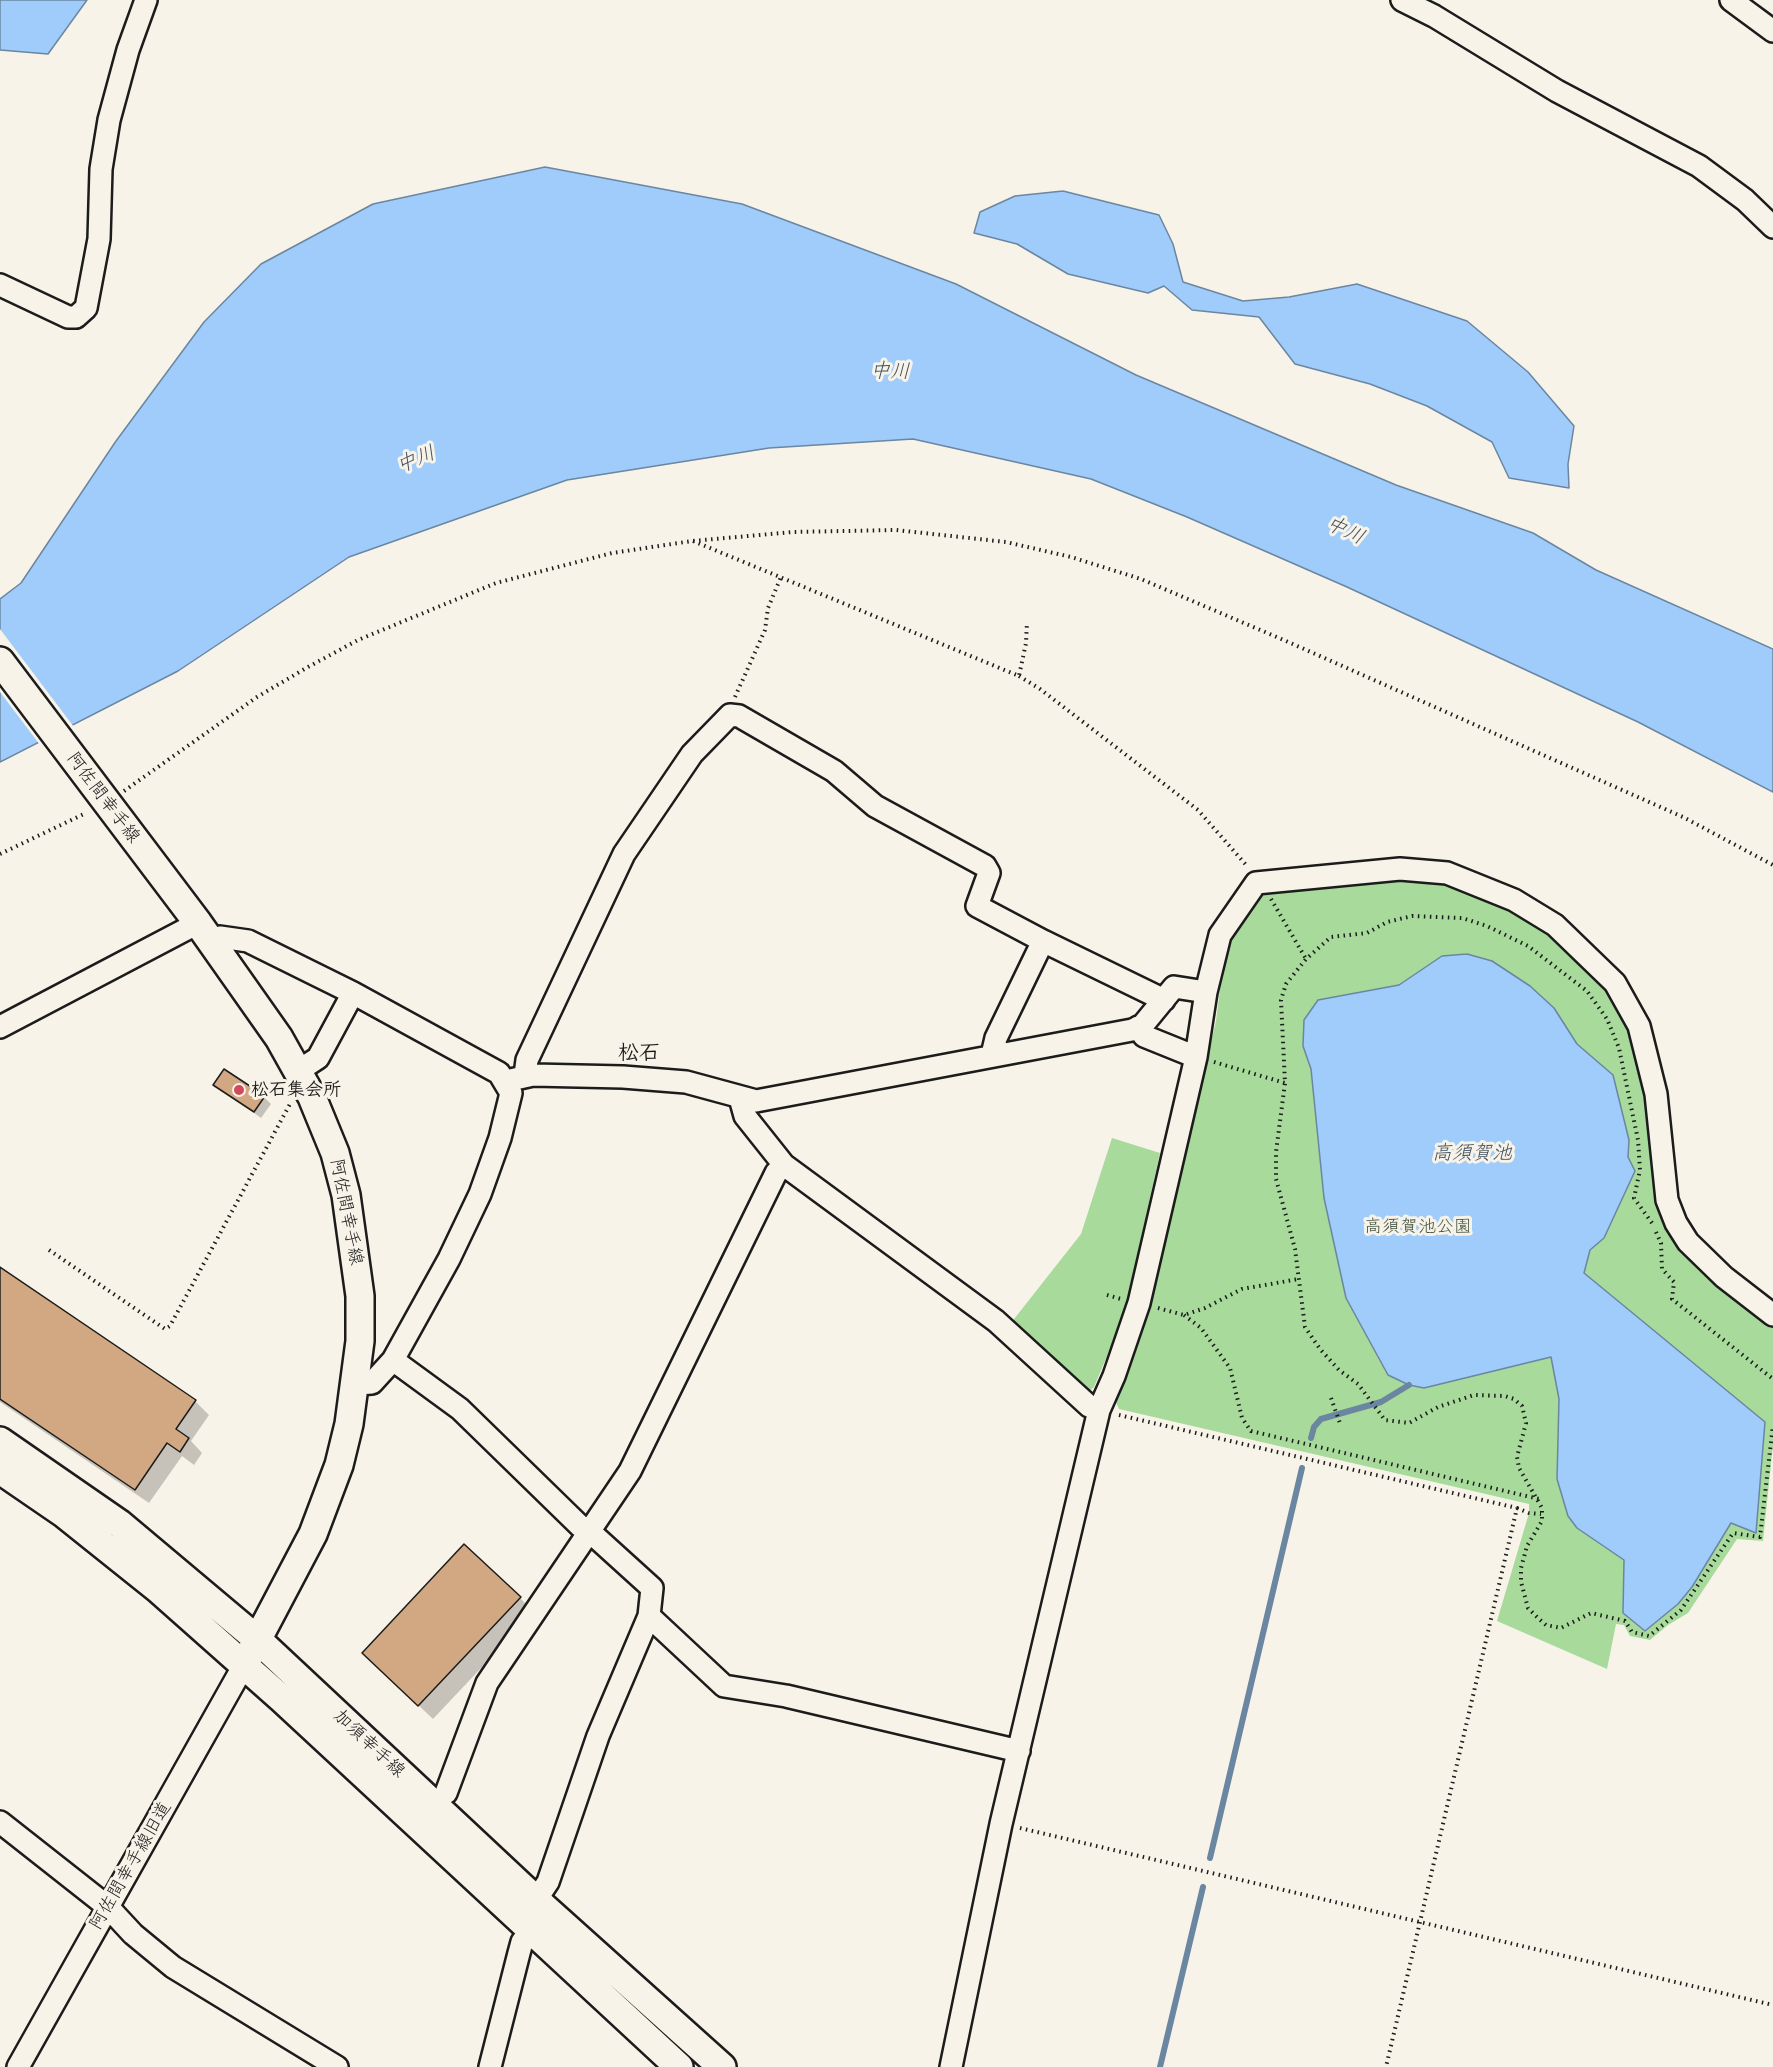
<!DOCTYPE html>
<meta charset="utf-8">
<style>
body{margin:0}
canvas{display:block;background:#f7f3e8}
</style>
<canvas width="1773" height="2067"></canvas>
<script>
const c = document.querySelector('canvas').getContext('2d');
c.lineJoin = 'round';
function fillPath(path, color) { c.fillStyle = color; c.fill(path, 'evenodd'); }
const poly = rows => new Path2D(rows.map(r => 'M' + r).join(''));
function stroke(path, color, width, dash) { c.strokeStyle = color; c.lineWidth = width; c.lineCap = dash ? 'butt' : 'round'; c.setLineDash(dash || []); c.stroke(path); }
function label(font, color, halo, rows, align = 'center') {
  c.font = font + ' "Shantell Sans","Klee One",sans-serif'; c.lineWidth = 6; c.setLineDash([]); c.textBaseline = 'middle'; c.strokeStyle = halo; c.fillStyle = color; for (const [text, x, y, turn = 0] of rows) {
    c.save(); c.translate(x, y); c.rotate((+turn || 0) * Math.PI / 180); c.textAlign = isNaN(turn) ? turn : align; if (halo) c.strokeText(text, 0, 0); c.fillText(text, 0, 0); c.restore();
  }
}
const green = poly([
 [1415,876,1438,878,1537,919,1602,978,1630,1026,1685,1249,1773,1327,1773,1445,1763,1541,1737,1539,1688,1613,1668,1625,1650,1640,1630,1636,1624,1625,1616,1624,1607,1669,1497,1621,1529,1513,1529,1504,1119,1409,1114,1398,1141,1332,1147,1310,1216,1021,1225,949,1268,888],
 [1112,1138,1160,1153,1123,1318,1094,1387,1086,1394,1007,1328,1081,1234]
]);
const water = poly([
 [0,0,87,0,48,54,0,50,0,0],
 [545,167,742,204,956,284,1136,375,1396,485,1533,533,1596,570,1773,649,1773,792,1638,722,1347,587,1187,517,1091,479,913,439,769,448,567,480,349,557,178,671,0,762,0,599,21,583,116,441,204,322,261,264,373,204,545,167],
 [1063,191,1159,215,1173,244,1183,282,1243,301,1289,297,1357,284,1467,321,1528,372,1574,426,1568,464,1569,488,1509,478,1492,442,1427,406,1370,384,1295,364,1259,317,1192,310,1164,286,1148,293,1068,274,1017,244,974,233,980,212,1015,196,1063,191],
 [1467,954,1492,961,1530,986,1554,1008,1577,1044,1613,1075,1629,1140,1628,1157,1635,1171,1604,1238,1590,1250,1584,1273,1765,1422,1756,1533,1731,1523,1692,1587,1678,1604,1645,1631,1623,1613,1624,1560,1577,1528,1568,1516,1557,1479,1559,1399,1551,1357,1424,1388,1409,1385,1388,1375,1346,1298,1324,1198,1311,1069,1303,1046,1304,1020,1318,1000,1399,985,1442,956,1467,954]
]);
const pier = poly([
 [0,629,74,727,40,745,0,692]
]);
const shadow = poly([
 [215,1085,264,1097,271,1104,261,1118],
 [0,1273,195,1401,209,1415,191,1441,202,1453,194,1465,182,1456,149,1503,0,1402],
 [520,1598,534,1612,433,1719,378,1667]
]);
const stream = poly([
 [1311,1438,1314,1427,1321,1419,1381,1402,1409,1385],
 [1210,1858,1302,1468],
 [1160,2067,1203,1887]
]);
const building = poly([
 [224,1069,265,1096,254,1112,213,1085,224,1069],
 [0,1267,196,1400,176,1429,189,1438,180,1452,167,1443,135,1490,0,1399,0,1267],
 [464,1544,521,1597,418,1706,362,1653,464,1544]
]);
const path = poly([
 [693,541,1019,676,1026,643,1027,622],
 [1019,676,1040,689,1198,810,1247,866],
 [735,697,765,630,768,608,781,577],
 [124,791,257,697,308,667,358,640,496,583,612,553,692,541,793,532,896,530,1006,542,1071,557,1141,579,1286,641,1683,817,1773,865],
 [0,854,86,813],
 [1271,899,1306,959],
 [1214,1062,1285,1083],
 [1652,1223,1634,1198,1640,1170,1638,1140,1619,1048,1607,1019,1587,991,1528,946,1487,926,1462,918,1412,916,1387,922,1367,933,1331,937,1306,959,1286,984,1281,1000,1285,1083,1276,1152,1276,1179,1295,1249,1305,1327,1320,1349,1339,1370,1358,1384,1385,1420,1409,1423,1438,1407,1474,1395,1505,1396,1514,1399,1522,1406,1526,1423,1517,1457,1519,1468,1542,1508,1542,1521,1527,1546,1521,1568,1521,1582,1528,1608,1539,1619,1546,1625,1561,1628,1591,1613,1625,1621,1632,1632,1649,1636,1681,1610,1733,1533,1760,1537,1773,1425],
 [1656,1232,1661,1243,1662,1269,1674,1282,1672,1299,1773,1379],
 [49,1250,165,1329,170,1326,290,1104],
 [1107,1295,1121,1299],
 [1158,1308,1184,1315,1205,1308,1242,1289,1299,1279],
 [1184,1315,1201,1328,1230,1368,1242,1418,1251,1431,1539,1499],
 [1331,1398,1341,1426],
 [1119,1415,1517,1508,1386,2067],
 [1517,1508,1529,1513,1541,1514],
 [1020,1828,1773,2005]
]);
const minor = poly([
 [1402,0,1434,16,1557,91,1699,166,1745,200,1773,227],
 [1731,0,1773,31],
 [0,285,68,317,76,317,86,308,99,239,101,169,109,120,128,50,146,0],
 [210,941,220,937,248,941,353,993,499,1073,511,1093,500,1138,480,1194,449,1259,393,1360,372,1383,356,1384],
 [1043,941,1164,1000],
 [0,1027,198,923],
 [1138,1027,1144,1036,1196,1057],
 [298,1071,318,1058,353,993],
 [525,1075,527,1060,624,854,692,754,730,715,739,716,834,771,875,806,985,866,989,873,977,906,1043,941,996,1038,992,1055],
 [506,1081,533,1075,623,1077,686,1082,756,1101,1132,1030,1142,1026,1174,987,1206,992,1220,935,1256,883,1400,869,1447,873,1514,900,1555,925,1615,983,1639,1026,1656,1094,1667,1200,1676,1223,1688,1242,1724,1277,1773,1315],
 [740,1098,745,1116,784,1165,996,1321,1089,1406,1099,1410],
 [393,1360,460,1409,580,1526,588,1530,652,1588,649,1616,598,1736,548,1882,536,1900],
 [649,1616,724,1686,786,1696,1019,1751],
 [446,1793,487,1683,630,1471,776,1173,784,1165],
 [0,1822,108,1907,133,1934,173,1967,337,2067],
 [18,2067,244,1665],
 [490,2067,519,1953,522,1942,532,1929],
 [951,2067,1001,1824,1099,1410,1114,1376,1139,1303,1196,1057,1206,992]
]);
const major = poly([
 [0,661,198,923,279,1038,312,1097,335,1153,346,1195,360,1296,360,1341,349,1424,339,1465,313,1534,244,1665],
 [0,1441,120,1524,258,1640,536,1900,722,2067],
 [0,1470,63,1513,158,1589,282,1699,679,2067]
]);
const markers = [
 [239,1090,6,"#d1495b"]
];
const streetNames = [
 ["阿佐間幸手線",103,798,53],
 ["阿佐間幸手線",346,1212,79],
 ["加須幸手線",369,1744,43],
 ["阿佐間幸手線旧道",131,1866,-60]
];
const poiNames = [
 ["松石集会所",251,1090]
];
const parkNames = [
 ["高須賀池公園",1418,1227]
];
const waterNames = [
 ["中川",890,372,1],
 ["中川",416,460,-22],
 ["中川",1345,531,25],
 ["高須賀池",1472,1154]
];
const quarterNames = [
 ["松石",639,1054]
];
fillPath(green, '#a7da9b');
fillPath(water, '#9fccfa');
stroke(water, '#6b86a1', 1.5);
fillPath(pier, '#f7f3e8');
fillPath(shadow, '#0003');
stroke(stream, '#6b86a1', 6);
fillPath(building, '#d2a883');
stroke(building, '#1c1c1c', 1.5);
stroke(minor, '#1c1c1c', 26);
stroke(major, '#1c1c1c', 32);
stroke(path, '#1c1c1c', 4, [1.5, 4.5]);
stroke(minor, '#f7f3e8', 21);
stroke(major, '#f7f3e8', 27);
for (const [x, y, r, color] of markers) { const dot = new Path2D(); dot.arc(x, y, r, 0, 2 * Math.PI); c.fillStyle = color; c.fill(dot); stroke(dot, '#f7f3e8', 2); }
label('18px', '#1c1c1c', '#f7f3e8', streetNames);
label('bold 18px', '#1c1c1c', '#f7f3e8', poiNames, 'left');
label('18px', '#465542', '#f7f3e8', parkNames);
label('italic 20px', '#43515f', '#f7f3e8', waterNames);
label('bold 21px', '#1c1c1c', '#f7f3e8', quarterNames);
</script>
